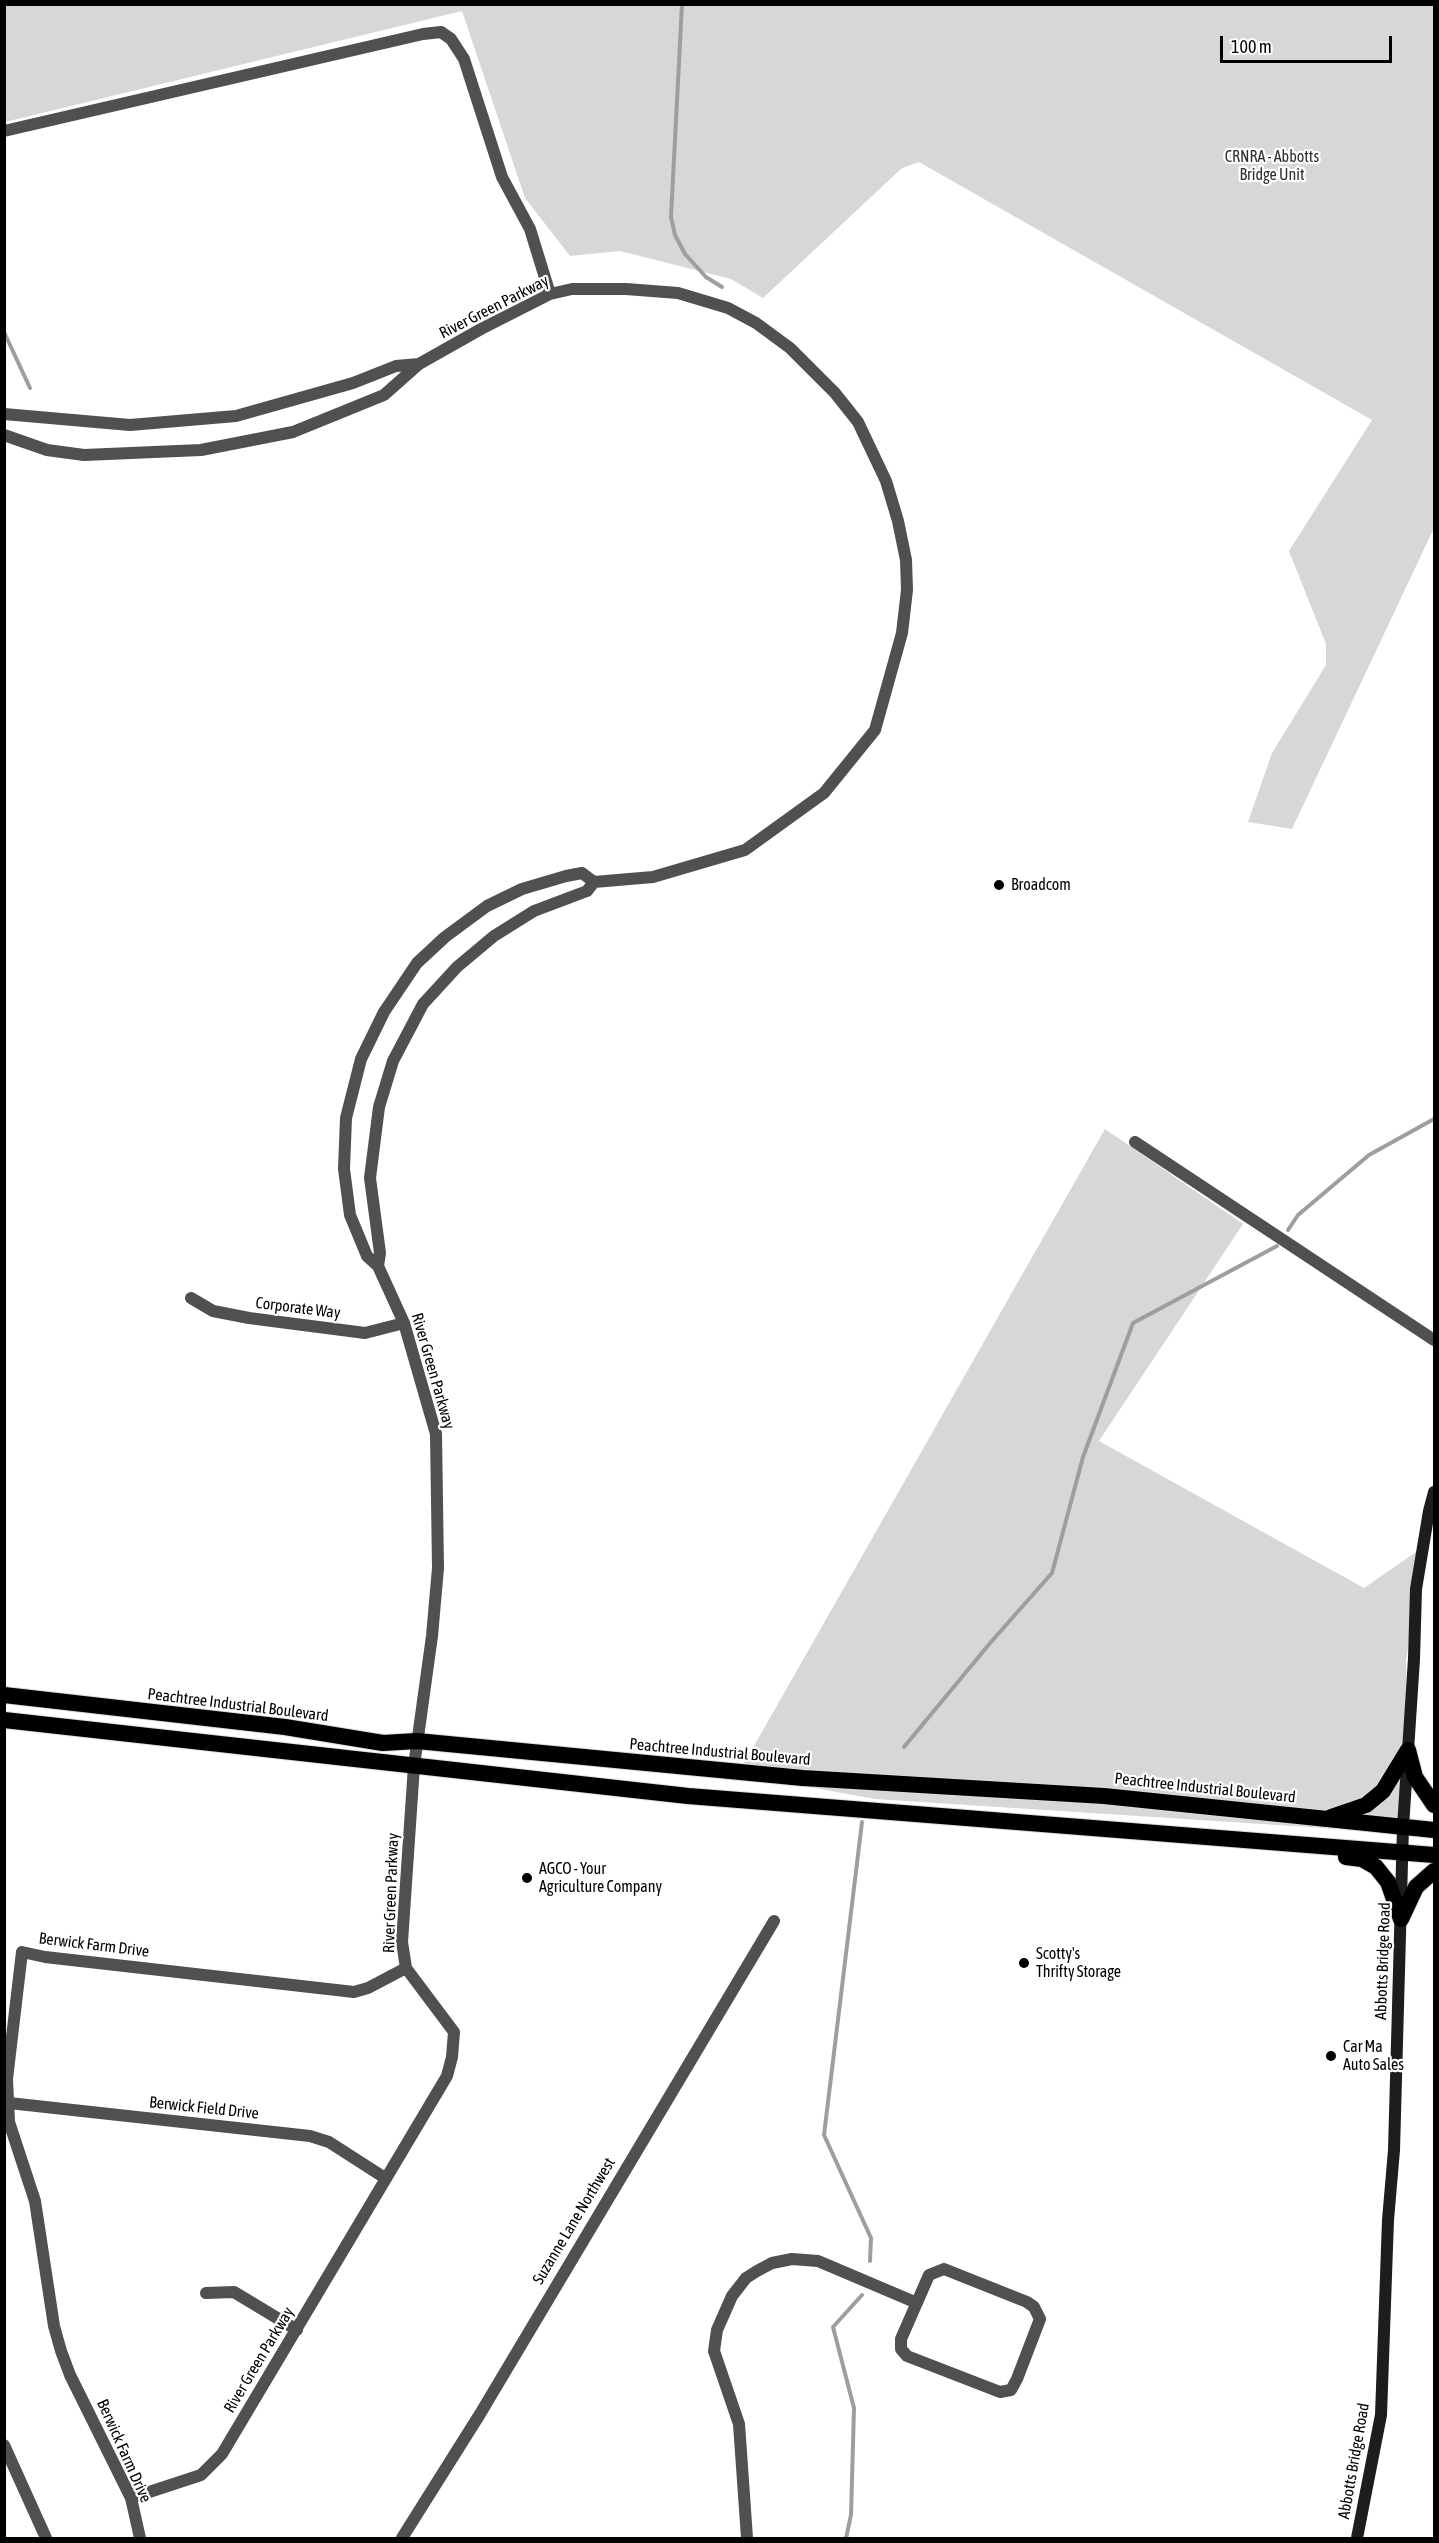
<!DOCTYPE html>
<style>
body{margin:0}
#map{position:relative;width:1439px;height:2543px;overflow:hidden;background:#fff;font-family:"Asap Condensed",sans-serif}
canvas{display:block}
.frame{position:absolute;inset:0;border:6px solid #000;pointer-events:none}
.scale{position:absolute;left:1220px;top:36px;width:172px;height:27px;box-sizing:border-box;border:3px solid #000;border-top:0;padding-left:8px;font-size:18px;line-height:21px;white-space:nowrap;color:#000;-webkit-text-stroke:4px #fff;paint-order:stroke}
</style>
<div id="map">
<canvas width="1439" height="2543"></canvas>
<div class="frame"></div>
<div class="scale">100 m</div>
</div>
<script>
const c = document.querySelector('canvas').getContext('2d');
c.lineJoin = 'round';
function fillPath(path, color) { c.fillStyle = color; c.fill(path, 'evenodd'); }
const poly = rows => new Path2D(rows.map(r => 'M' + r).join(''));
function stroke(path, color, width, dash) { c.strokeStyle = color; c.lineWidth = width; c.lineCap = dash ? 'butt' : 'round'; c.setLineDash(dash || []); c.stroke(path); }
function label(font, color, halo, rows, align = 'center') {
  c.font = font + ' "Asap Condensed",sans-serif'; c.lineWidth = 4.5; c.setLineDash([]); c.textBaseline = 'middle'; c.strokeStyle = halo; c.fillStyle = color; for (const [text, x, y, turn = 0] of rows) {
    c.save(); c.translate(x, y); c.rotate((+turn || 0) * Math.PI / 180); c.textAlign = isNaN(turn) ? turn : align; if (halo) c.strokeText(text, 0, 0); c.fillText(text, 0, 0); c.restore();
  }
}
const green = poly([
 [4,5,1434,5,1434,528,1292,829,1248,822,1272,753,1326,665,1326,644,1289,551,1372,420,919,162,902,168,763,298,731,279,620,251,570,256,525,198,462,11,5,122],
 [1105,1129,1243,1224,1099,1441,1364,1588,1426,1545,1412,1616,1406,1662,1407,1704,1401,1833,875,1799,738,1774]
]);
const stream = poly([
 [682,4,671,217,675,235,685,254,706,277,722,287],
 [4,332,30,388],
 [1288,1230,1298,1215,1369,1155,1434,1119],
 [904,1747,991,1642,1052,1573,1083,1457,1133,1323,1277,1246],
 [862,1822,824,2135,871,2238,870,2261],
 [846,2538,851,2515,854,2408,833,2327,862,2295]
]);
const minor = poly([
 [4,131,423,34,441,32,451,39,464,59,502,177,530,229,550,294],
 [4,414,130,425,236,416,353,383,396,366,419,364],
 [4,435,47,450,84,455,201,450,293,432,384,395,419,364,481,329,550,294,572,289,626,289,678,293,728,308,756,323,790,348,835,393,858,422,886,481,898,521,906,560,907,590,902,633,875,730,824,793,745,850,653,877,594,882,582,873,566,876,522,889,487,906,445,937,417,963,384,1012,361,1059,346,1118,344,1169,350,1215,367,1256,378,1266,404,1323,436,1434,438,1568,432,1636,414,1766,402,1942,406,1968,454,2032,452,2057,447,2076,222,2454,201,2475,131,2498],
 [1135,1142,1434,1340],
 [378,1266,380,1253,370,1178,379,1107,393,1061,423,1004,457,967,494,936,534,911,587,891,594,882],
 [191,1298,213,1311,249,1318,365,1333,404,1323],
 [9,2103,310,2136,329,2142,385,2178],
 [944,2269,1027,2302,1034,2307,1040,2319,1017,2379,1011,2390,1000,2392,907,2356,901,2349,901,2339,929,2275,944,2269],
 [206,2293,234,2292,297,2330],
 [4,2445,46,2538],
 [140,2538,131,2498,70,2375,61,2351,54,2326,35,2201,9,2122,7,2079,22,1952,45,1957,354,1992,368,1988,406,1968],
 [402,2538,480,2414,774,1921],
 [747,2538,739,2424,714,2351,717,2330,732,2296,746,2278,757,2271,772,2263,792,2259,818,2261,917,2303]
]);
const secondary = poly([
 [1357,2538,1381,2415,1388,2220,1394,2150,1403,1827,1414,1659,1416,1589,1429,1511,1434,1492]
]);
const trunk = poly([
 [4,1695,285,1727,383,1743,417,1741,803,1778,1104,1796,1434,1830],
 [4,1720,688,1796,1434,1855],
 [1408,1750,1415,1777,1434,1805],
 [1331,1817,1366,1805,1383,1791,1408,1750],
 [1346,1857,1362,1859,1376,1867,1388,1882,1401,1919],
 [1401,1919,1416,1887,1434,1871]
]);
const markers = [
 [999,885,6,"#000"],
 [527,1878,6,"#000"],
 [1024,1963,6,"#000"],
 [1331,2056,6,"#000"]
];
const parkNames = [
 ["CRNRA - Abbotts",1272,157],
 ["Bridge Unit",1272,175]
];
const streetNames = [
 ["River Green Parkway",494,307,-27],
 ["Corporate Way",298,1308,7],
 ["River Green Parkway",433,1371,74],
 ["Peachtree Industrial Boulevard",238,1705,7],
 ["Peachtree Industrial Boulevard",720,1752,5],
 ["Peachtree Industrial Boulevard",1205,1788,6],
 ["River Green Parkway",391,1893,-88],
 ["Berwick Farm Drive",94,1945,7],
 ["Abbotts Bridge Road",1383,1961,-88],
 ["Berwick Field Drive",204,2108,6],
 ["Suzanne Lane Northwest",574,2221,-59],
 ["River Green Parkway",259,2360,-59],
 ["Berwick Farm Drive",124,2451,66],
 ["Abbotts Bridge Road",1354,2461,-80]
];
const poiNames = [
 ["Broadcom",1011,885],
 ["AGCO - Your",539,1869],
 ["Agriculture Company",539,1887],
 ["Scotty's",1036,1954],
 ["Thrifty Storage",1036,1972],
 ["Car Ma",1343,2047],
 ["Auto Sales",1343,2065]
];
fillPath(green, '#d7d7d7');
stroke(stream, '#9e9e9e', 4);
stroke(trunk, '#dbdbdb', 18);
stroke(minor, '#505050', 12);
stroke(secondary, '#1d1d1d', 12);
stroke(trunk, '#000', 16);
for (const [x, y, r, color] of markers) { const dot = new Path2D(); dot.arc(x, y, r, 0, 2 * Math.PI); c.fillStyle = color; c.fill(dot); stroke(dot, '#fff', 2); }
label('16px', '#2e2e2e', '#fff', parkNames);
label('16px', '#000', '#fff', streetNames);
label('16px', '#000', '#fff', poiNames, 'left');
</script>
